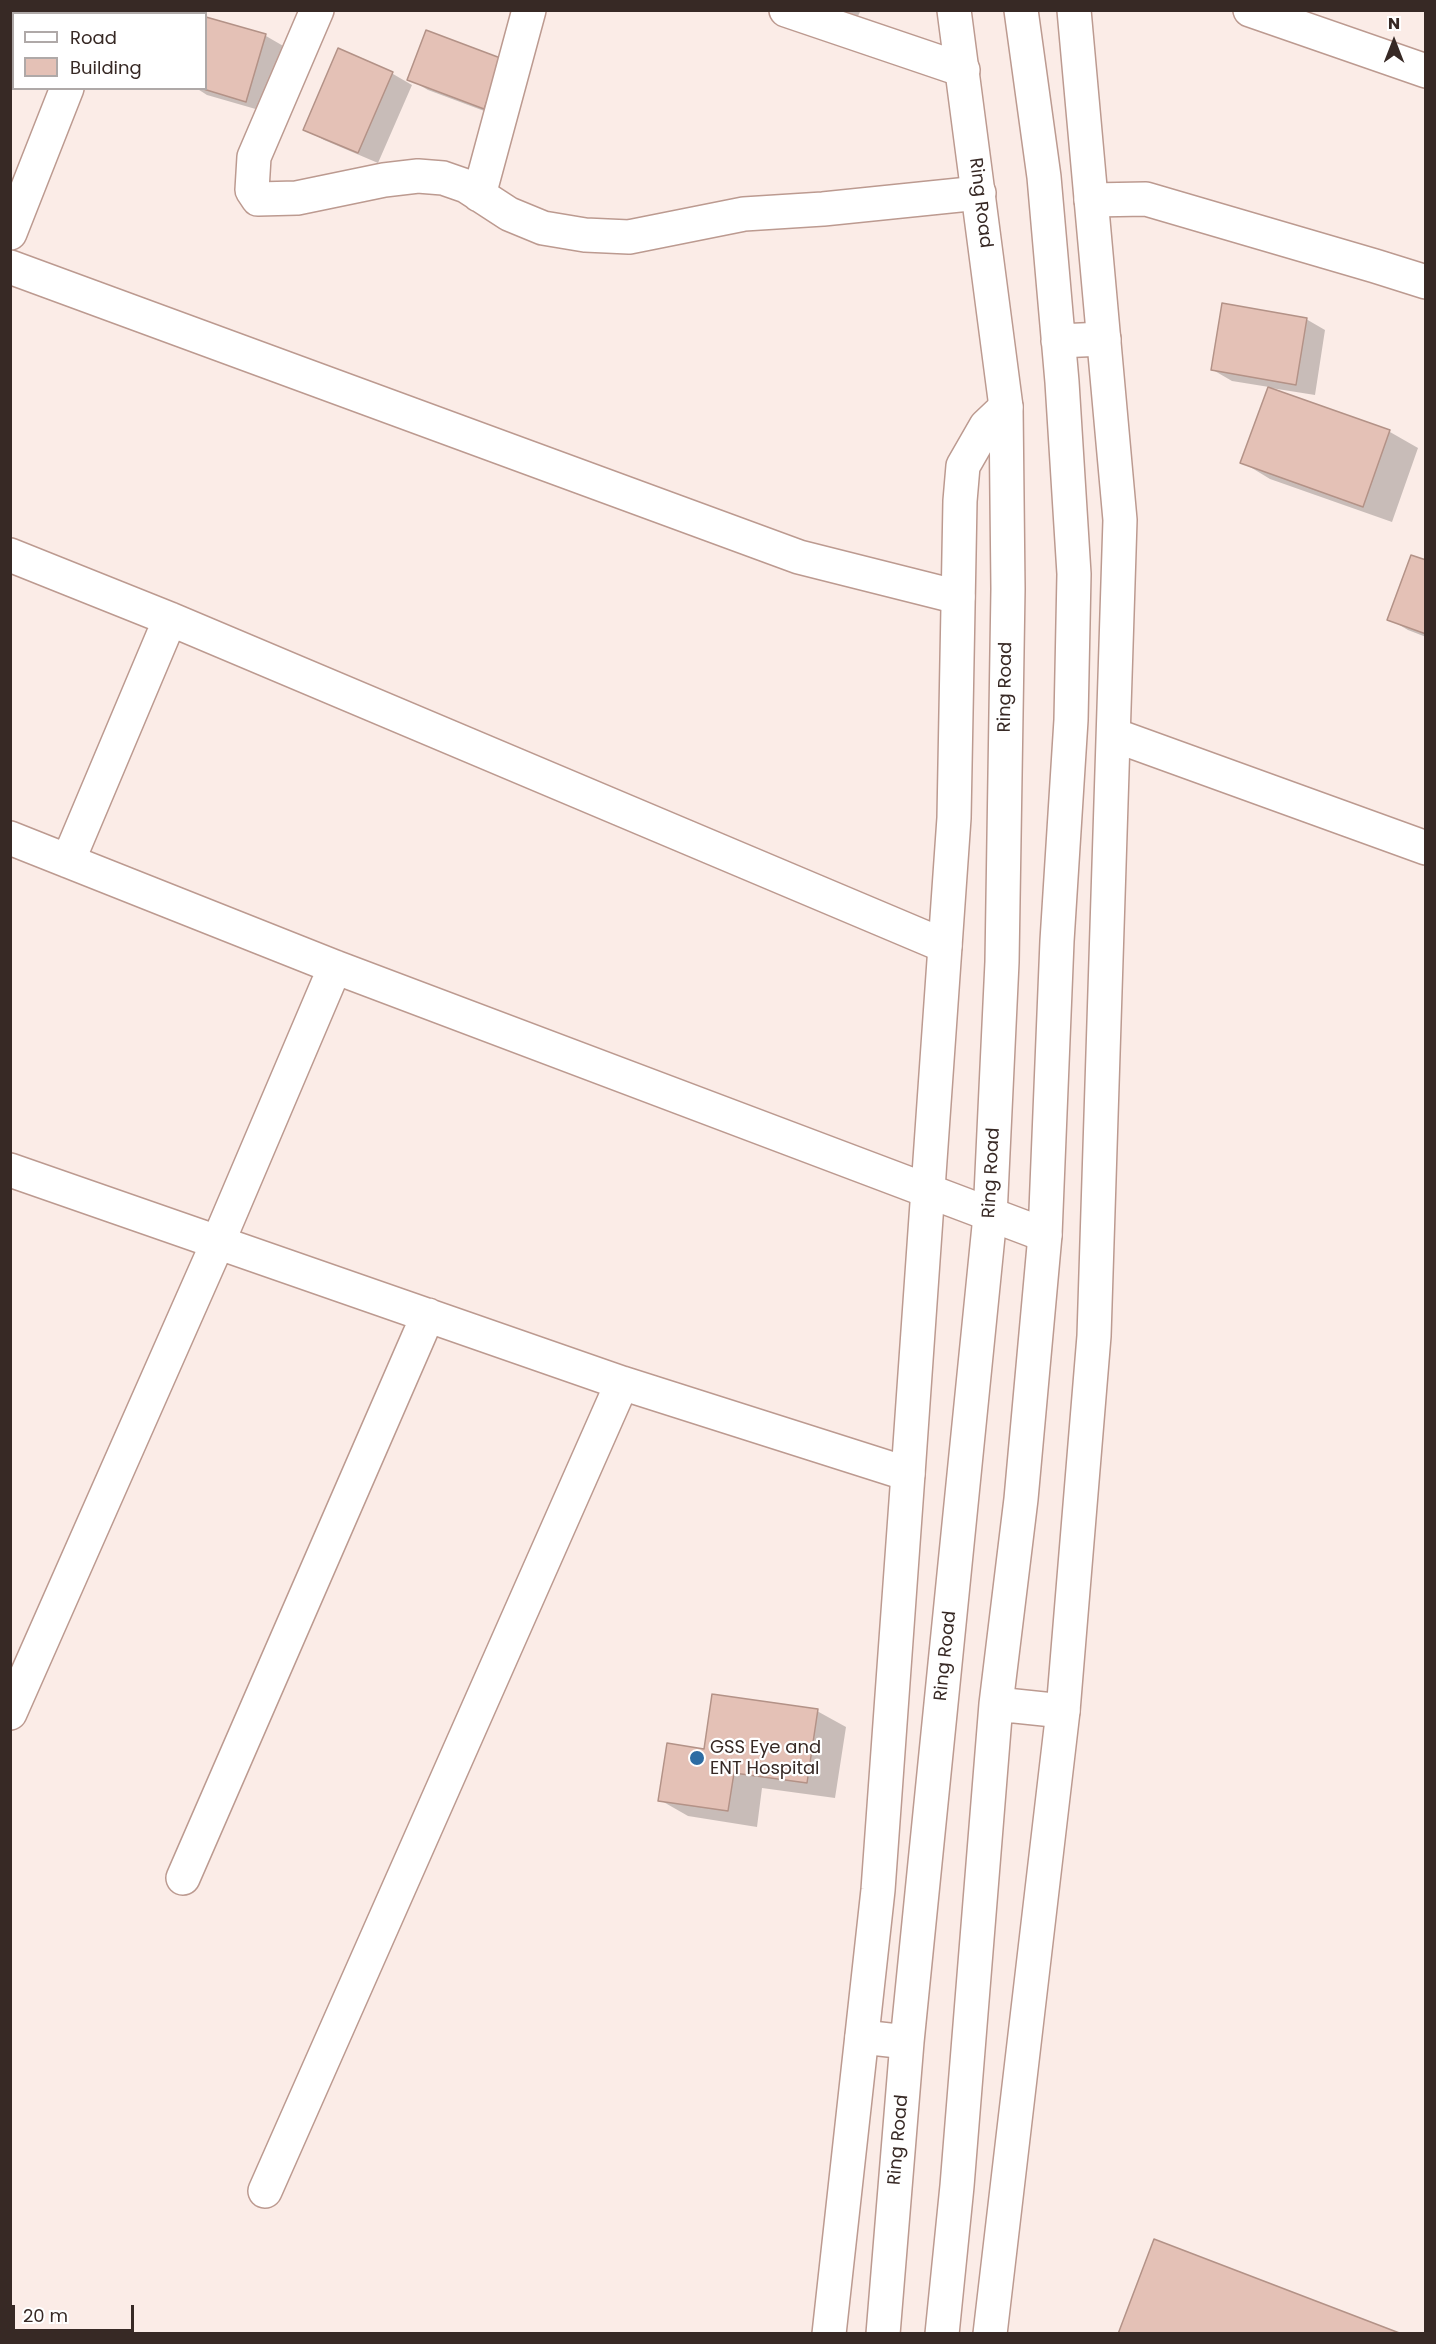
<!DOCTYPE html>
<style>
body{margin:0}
#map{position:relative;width:1436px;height:2344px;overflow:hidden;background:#fbece7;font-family:Poppins,sans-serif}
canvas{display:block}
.frame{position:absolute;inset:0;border:12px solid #372925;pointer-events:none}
.legend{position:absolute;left:12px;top:12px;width:195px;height:78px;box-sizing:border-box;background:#fff;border:2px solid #afa9a8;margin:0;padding:8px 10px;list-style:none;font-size:18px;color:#372925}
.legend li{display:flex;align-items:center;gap:12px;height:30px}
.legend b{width:30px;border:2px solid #afa9a8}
.north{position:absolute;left:1364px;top:12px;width:60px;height:60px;-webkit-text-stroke:4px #fff;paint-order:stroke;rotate:0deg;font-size:16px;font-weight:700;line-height:24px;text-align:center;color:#372925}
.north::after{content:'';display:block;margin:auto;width:21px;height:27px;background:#372925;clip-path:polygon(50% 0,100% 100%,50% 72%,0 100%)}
.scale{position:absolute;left:12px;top:2305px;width:122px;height:27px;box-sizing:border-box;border:3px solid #372925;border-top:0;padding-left:8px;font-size:18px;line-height:21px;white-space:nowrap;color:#372925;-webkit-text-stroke:4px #fff;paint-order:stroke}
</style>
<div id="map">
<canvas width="1436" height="2344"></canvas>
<div class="frame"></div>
<ul class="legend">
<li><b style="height:8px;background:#fff"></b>Road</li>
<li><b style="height:16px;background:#e4c1b6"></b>Building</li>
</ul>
<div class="north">N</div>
<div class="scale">20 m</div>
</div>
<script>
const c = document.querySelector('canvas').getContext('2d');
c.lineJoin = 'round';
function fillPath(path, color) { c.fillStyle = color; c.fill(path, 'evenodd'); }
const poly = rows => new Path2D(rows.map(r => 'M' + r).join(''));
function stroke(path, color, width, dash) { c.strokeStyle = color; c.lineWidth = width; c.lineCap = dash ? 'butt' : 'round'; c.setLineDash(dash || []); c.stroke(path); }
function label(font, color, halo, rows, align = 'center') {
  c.font = font + ' Poppins,sans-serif'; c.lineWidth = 4.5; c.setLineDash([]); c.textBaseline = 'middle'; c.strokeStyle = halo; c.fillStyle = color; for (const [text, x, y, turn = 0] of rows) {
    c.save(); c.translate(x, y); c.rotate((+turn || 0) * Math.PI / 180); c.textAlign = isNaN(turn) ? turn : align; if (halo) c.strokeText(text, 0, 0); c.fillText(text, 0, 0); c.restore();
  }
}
const shadow = poly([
 [815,10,861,10,850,32],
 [207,19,266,36,285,47,266,112,207,95,196,88,206,88],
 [339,50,393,74,412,85,378,163,324,140,305,129],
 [503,61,503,118,428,90,409,79],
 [1306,319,1325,330,1315,395,1271,388,1271,389,1390,432,1418,448,1392,522,1270,479,1242,462,1269,387,1232,381,1213,370],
 [1426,562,1426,637,1408,630,1389,619],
 [817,1711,846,1727,835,1798,762,1788,757,1827,688,1816,660,1800,705,1751]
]);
const building = poly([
 [206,17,266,34,246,102,200,88,206,88,206,17],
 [426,30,503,59,484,109,407,80,426,30],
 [338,48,393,72,358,153,303,130,338,48],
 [1222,303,1307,318,1296,385,1211,370,1222,303],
 [1268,387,1390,430,1363,507,1240,463,1268,387],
 [1411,555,1426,560,1426,634,1387,620,1411,555],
 [712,1694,818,1709,807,1783,734,1773,728,1811,658,1801,667,1743,704,1749,712,1694],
 [1154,2239,1402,2334,1118,2334,1154,2239]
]);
const minor = poly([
 [317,10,254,157,252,190,258,199,297,198,384,180,418,176,443,178,466,186,509,214,543,228,585,235,629,237,744,214,823,209,979,193],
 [786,10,963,70],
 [1250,10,1426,71],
 [97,14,98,10],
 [479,195,529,10],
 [1091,200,1146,199,1375,266,1426,282],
 [10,233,67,88],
 [10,267,799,557,958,597],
 [10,555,170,619,945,946],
 [1114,735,1426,848],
 [10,838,335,967,1045,1235],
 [68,861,170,619],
 [10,1170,622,1383,908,1474],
 [10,1713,218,1242,335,967],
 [183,1878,428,1315],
 [265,2191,622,1383]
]);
const tertiary = poly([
 [829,2334,878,1890,908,1474,954,818,960,501,963,466,986,426,1006,407],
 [990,2334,1063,1711,1094,1336,1120,520,1074,10]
]);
const trunk = poly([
 [1058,341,1104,339],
 [996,1704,1063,1711],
 [862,2037,907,2042],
 [883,2334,907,2042,990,1216,1002,962,1008,589,1006,407,954,10],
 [942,2334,957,2186,996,1704,1021,1499,1045,1235,1057,941,1071,720,1074,574,1062,382,1044,177,1021,10]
]);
const markers = [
 [697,1758,8,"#2d6ca3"]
];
const streetNames = [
 ["Ring Road",980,203,83],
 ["Ring Road",1006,687,-89],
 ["Ring Road",992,1173,-87],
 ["Ring Road",946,1656,-84],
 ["Ring Road",899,2140,-85]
];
const poiNames = [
 ["GSS Eye and",710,1748],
 ["ENT Hospital",710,1769]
];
fillPath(shadow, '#0003');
fillPath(building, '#e4c1b6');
stroke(building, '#b39287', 1.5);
stroke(minor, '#bc9a90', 36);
stroke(tertiary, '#bc9a90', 36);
stroke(trunk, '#bc9a90', 36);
stroke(minor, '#fff', 33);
stroke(tertiary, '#fff', 33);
stroke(trunk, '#fff', 33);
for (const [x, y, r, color] of markers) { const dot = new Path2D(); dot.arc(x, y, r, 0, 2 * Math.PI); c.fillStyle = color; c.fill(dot); stroke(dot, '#fff', 2); }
label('18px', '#372925', '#fff', streetNames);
label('18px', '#372925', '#fff', poiNames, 'left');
</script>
